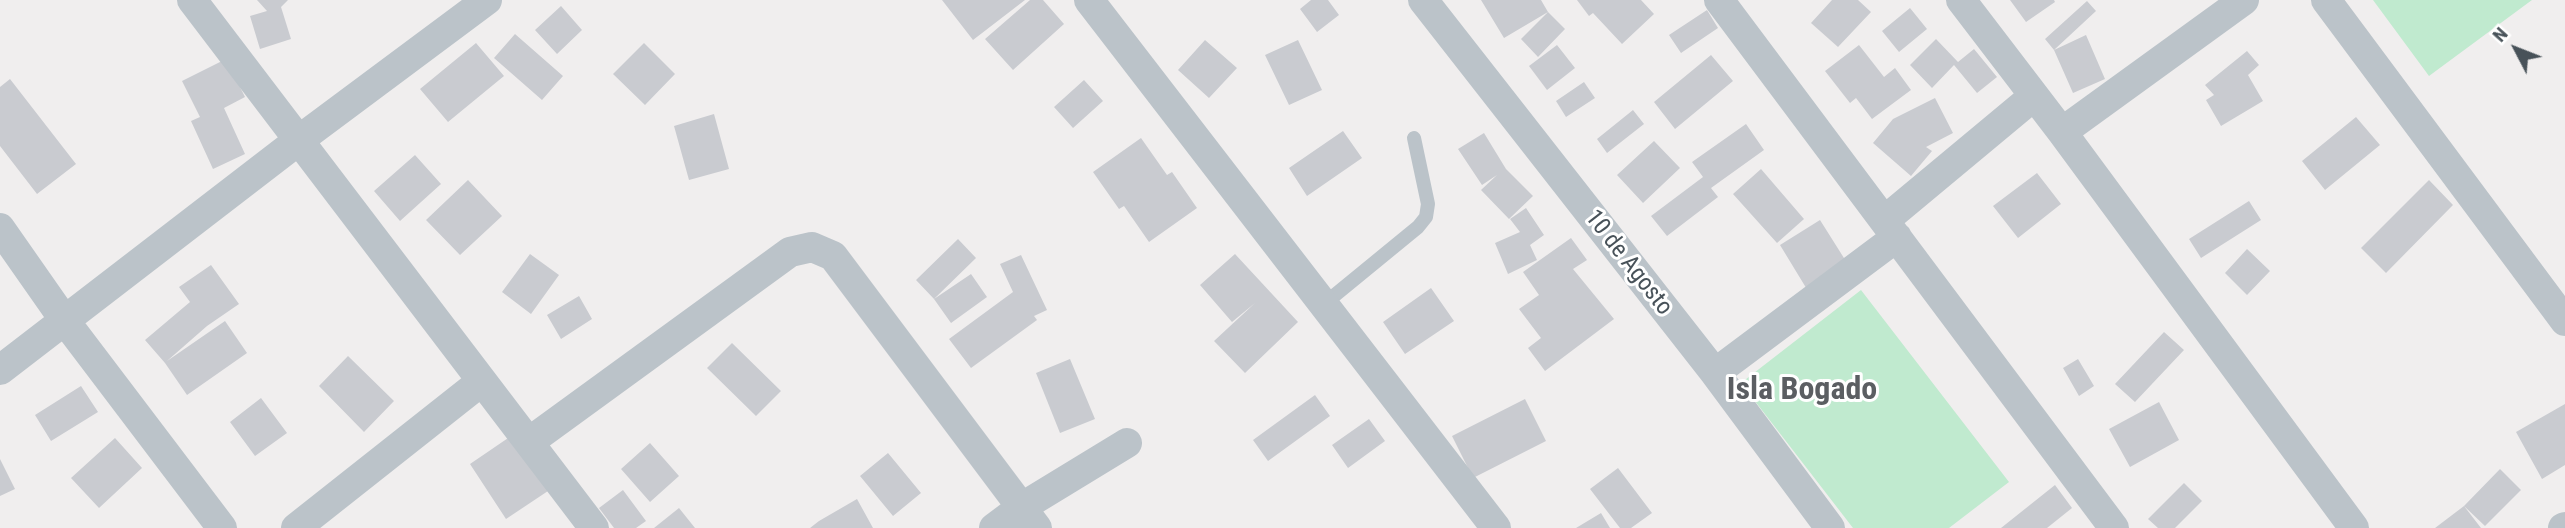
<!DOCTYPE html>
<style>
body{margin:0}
#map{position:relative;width:2565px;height:528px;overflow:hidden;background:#f0eeee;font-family:"Roboto Condensed",sans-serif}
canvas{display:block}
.north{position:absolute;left:2481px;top:14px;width:70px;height:70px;-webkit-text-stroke:5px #fff;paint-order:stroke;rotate:312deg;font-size:19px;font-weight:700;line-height:28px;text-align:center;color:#485259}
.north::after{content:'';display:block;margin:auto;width:24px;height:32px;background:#485259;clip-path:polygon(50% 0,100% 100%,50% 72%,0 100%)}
</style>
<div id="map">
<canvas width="2565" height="528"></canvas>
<div class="north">N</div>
</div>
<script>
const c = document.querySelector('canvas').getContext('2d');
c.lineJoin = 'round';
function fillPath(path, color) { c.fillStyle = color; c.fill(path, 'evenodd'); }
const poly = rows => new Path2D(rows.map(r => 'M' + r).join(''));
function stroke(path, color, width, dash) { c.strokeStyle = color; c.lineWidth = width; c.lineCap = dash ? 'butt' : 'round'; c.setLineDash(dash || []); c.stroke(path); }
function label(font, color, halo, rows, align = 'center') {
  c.font = font + ' "Roboto Condensed",sans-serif'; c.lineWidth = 6; c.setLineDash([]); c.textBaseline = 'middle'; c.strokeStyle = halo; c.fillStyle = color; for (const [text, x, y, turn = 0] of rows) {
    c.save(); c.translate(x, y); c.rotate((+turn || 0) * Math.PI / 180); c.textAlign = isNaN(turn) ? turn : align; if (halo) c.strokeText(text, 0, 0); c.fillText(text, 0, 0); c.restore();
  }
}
const green = poly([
 [2373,0,2532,0,2429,76],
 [1861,290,2009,482,1949,528,1853,528,1741,383]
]);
const building = poly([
 [257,0,288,0,281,7,291,39,260,49,250,16,267,11],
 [942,0,1025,0,973,40],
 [1030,0,1043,0,1064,24,1013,70,985,39],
 [1311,0,1328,0,1339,15,1317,32,1300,9],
 [1481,0,1541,0,1548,12,1504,38],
 [1577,0,1641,0,1654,14,1622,44,1593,13,1589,16],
 [1832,0,1858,0,1871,12,1838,47,1811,23],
 [2010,0,2054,0,2055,2,2026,22],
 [2087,1,2096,11,2054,50,2086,35,2105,79,2073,93,2054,50,2045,39],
 [561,6,582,30,557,54,535,30],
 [1910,8,1927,29,1899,52,1882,31],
 [1707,10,1718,28,1681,53,1669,35],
 [1548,12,1565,29,1538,57,1521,39],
 [515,34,563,76,542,100,494,58],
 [1936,39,1958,62,1974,49,1997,77,1977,93,1954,65,1932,88,1910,65],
 [1205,40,1237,68,1209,98,1178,70],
 [1298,40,1322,90,1289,105,1265,55],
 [476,43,504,76,448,122,420,89],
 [644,43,675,74,645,105,613,74],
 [1557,45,1575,68,1547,90,1529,66],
 [1859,45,1884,77,1895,68,1911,90,1872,119,1856,98,1850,103,1825,71],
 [2247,51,2259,65,2248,75,2263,101,2221,126,2206,100,2214,95,2205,85],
 [1711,55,1733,81,1675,129,1654,102],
 [226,59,245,97,224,108,245,154,213,169,191,121,200,117,182,81],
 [10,79,76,164,37,194,0,146,0,87],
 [1084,80,1103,101,1073,128,1054,107],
 [1584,82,1595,98,1566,117,1556,101],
 [1935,98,1953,133,1926,147,1932,151,1911,176,1873,143,1893,119],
 [1633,110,1644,124,1607,153,1597,139],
 [714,114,729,169,689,180,674,126],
 [2356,117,2380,145,2325,190,2302,161],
 [1746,124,1764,150,1711,188,1718,197,1667,236,1651,216,1703,177,1692,162],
 [1343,131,1362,158,1307,196,1289,168],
 [1484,133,1506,169,1533,196,1509,219,1481,190,1497,175,1482,185,1458,149],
 [1141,138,1167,175,1172,172,1197,208,1149,242,1124,206,1119,209,1093,172],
 [1654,141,1680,168,1643,203,1617,175],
 [415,155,441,184,400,221,374,191],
 [1761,169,1804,219,1777,243,1733,194],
 [2037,173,2061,204,2018,238,1993,206],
 [468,180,502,216,460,255,426,220],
 [2429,180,2453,205,2386,273,2361,248],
 [2249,201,2261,220,2201,258,2189,239],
 [1526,208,1544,235,1530,245,1537,260,1508,274,1495,243,1520,232,1510,219],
 [1820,220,1849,266,1808,291,1780,245],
 [1571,238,1587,260,1573,269,1614,319,1545,371,1528,348,1541,338,1519,309,1539,295,1523,272],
 [958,239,976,258,934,299,971,274,987,297,951,323,934,299,916,280],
 [2247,249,2270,271,2247,295,2225,273],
 [530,254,559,275,531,314,502,292],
 [1235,254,1298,322,1245,373,1214,341,1255,303,1232,322,1200,285],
 [1021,255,1047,310,1034,316,1037,320,971,368,949,339,1013,292,1000,264],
 [211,265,239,304,207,326,167,361,225,321,247,353,187,395,165,363,145,340,190,302,179,287],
 [1431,288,1454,321,1405,354,1383,322],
 [579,296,592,319,561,339,547,315],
 [2164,332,2184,350,2135,402,2115,384],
 [732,343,781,391,756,416,707,368],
 [348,356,394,401,364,432,319,386],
 [1070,359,1095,419,1060,433,1036,373],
 [2078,359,2094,386,2079,396,2063,368],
 [81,386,98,412,51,441,35,415],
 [1315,395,1330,416,1268,461,1253,440],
 [261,398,287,433,255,456,230,422],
 [1525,399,1546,441,1473,478,1452,436],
 [2159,402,2179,440,2130,467,2109,429],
 [2565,404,2565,465,2542,479,2516,432],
 [1369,419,1385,441,1348,468,1332,445],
 [514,434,551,489,506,519,470,464],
 [115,438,142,468,99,508,71,478],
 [650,443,679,476,650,502,621,469],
 [888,453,921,493,893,516,860,476],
 [0,459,15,489,0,496],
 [1618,468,1652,513,1631,528,1620,528,1590,489],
 [2500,469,2521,490,2485,526,2464,506,2481,528,2435,528,2464,506],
 [2184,483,2202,501,2175,528,2158,528,2148,519],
 [2055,485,2072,508,2047,528,2001,528],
 [623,490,646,521,636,528,614,528,599,508],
 [857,499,873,528,810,528,819,521],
 [679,508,695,528,654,528],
 [1601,513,1610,528,1576,528]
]);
const lane = poly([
 [1324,304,1418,227,1426,217,1428,204,1414,138]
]);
const street = poly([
 [192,0,594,528],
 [1089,0,1496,528],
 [1423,0,1715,373,1830,528],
 [1719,0,2114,528],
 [1961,0,2062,132,2354,528],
 [2326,0,2565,321],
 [2062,132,2244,0],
 [1885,220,2034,96],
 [0,228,65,321,222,528],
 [0,370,299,140,487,0],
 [1715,373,1897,237],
 [529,442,790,252,812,247,833,256,1037,528],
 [296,528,482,381],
 [994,528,1022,507,1127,443],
 [2563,528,2565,527]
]);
const streetNames = [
 ["10 de Agosto",1628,263,52]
];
const districtNames = [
 ["Isla Bogado",1802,391]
];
fillPath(green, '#c0eacf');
fillPath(building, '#c9cbd0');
stroke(lane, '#bbc3c9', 14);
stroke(street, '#bbc3c9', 30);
label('24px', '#485259', '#fff', streetNames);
label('bold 32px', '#5b5e62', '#fff', districtNames);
</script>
